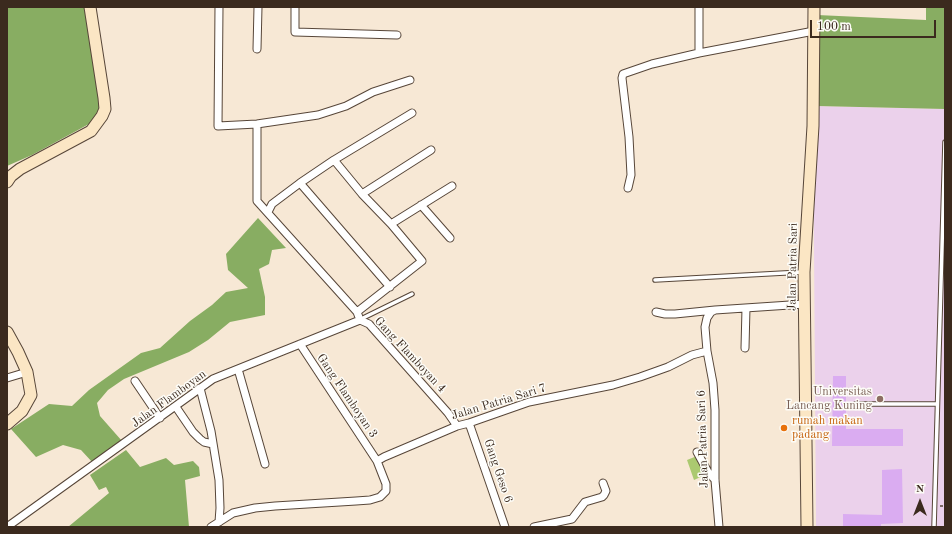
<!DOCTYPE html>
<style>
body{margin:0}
#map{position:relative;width:952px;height:534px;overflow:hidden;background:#f7e8d5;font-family:"Old Standard TT",serif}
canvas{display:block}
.frame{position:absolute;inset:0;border:8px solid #3b2a1e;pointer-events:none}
.north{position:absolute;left:900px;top:482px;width:40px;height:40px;-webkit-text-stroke:3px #fdfcf7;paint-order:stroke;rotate:0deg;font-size:11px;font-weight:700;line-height:16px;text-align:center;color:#3b2a1e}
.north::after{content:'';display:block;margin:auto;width:14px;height:18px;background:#3b2a1e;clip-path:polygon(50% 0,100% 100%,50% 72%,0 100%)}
.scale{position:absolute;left:810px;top:20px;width:126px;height:18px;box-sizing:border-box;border:2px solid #3b2a1e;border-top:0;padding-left:5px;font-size:12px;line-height:14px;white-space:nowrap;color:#3b2a1e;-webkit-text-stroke:3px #fdfcf7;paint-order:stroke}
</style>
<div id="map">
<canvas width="952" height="534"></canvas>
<div class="frame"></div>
<div class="north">N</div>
<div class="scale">100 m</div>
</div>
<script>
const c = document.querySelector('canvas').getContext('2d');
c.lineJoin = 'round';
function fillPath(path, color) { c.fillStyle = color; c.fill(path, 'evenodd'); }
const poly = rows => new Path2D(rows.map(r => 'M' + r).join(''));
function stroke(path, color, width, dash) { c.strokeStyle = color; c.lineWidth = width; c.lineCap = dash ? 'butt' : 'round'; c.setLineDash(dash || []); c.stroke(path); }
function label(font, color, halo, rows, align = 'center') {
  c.font = font + ' "Old Standard TT",serif'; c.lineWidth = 3; c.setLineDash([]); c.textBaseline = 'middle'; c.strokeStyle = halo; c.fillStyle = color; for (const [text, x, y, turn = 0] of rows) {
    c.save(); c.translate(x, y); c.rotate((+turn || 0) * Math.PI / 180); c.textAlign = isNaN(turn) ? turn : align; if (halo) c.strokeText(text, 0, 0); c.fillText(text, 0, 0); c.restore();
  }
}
const built = poly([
 [813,106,945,109,945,527,816,527]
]);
const green = poly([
 [697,456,705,475,694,480,687,460]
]);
const forest = poly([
 [7,7,86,7,100,110,97,118,89,124,32,155,7,166],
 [926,7,945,7,945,109,817,106,817,15,926,20],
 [258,218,286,248,272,250,269,264,259,269,265,297,265,315,230,322,208,340,189,352,124,379,108,390,97,403,100,416,122,441,93,463,81,450,63,445,36,457,11,429,49,404,72,406,89,390,141,353,160,348,190,321,212,305,226,292,248,288,228,270,226,254],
 [126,450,140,467,166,458,174,465,193,461,199,467,200,476,185,480,189,527,68,527,109,493,106,487,99,490,90,475]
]);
const building = poly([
 [833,376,846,376,846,429,903,429,903,446,832,446],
 [902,469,903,523,881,524,881,527,843,527,843,514,882,515,882,470]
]);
const path = poly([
 [940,506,945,506]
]);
const lane = poly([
 [655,280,803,272],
 [361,319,412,294],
 [855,404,937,404],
 [934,527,945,142]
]);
const street = poly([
 [219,7,218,126,257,124,318,115,346,106,373,92,410,80],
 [295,7,295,32,397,35],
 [699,7,699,53],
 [257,49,258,7],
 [257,124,257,201,357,312,360,320],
 [334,160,362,194,391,224,422,261,357,312],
 [300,183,390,287],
 [628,188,631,175,629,137,622,78,623,74,652,64,699,53,814,31],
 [362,194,431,150],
 [421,205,450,238],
 [268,212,272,204,300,183,334,160,412,113],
 [391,224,452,186],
 [656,312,665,314,675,314,715,310],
 [360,320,369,324,448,413,457,426],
 [300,344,377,461],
 [745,348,746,308],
 [707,351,713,383,715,410,715,480,719,527],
 [238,369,265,464],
 [7,378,27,372],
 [135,381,160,418],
 [200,388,211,431,219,480,220,508,219,522],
 [176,407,193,432,200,439,204,442,213,444],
 [469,423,505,527],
 [697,452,708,472,715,480],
 [7,527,213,379,360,320],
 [211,527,233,513,255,508,275,506,356,501,370,500,380,497,386,491,386,484,377,461,384,457,457,426,469,423,529,402,613,385,640,377,668,367,692,355,707,351,705,327,707,318,711,312,715,310,805,304],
 [534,527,572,519,585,502,602,497,604,495,606,491,603,483]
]);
const secondary = poly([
 [7,182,11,176,20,169,91,131,102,116,105,109,104,98,90,7],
 [7,332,18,352,27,372,31,395,22,411,7,424],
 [807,527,804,272,813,126,814,7]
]);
const markers = [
 [880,399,4,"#8d6e63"],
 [784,428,4,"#e8710a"]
];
const streetNames = [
 ["Jalan Patria Sari",793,267,-89],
 ["Gang Flamboyan 4",410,355,47],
 ["Gang Flamboyan 3",347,396,56],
 ["Jalan Flamboyan",169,399,-36],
 ["Jalan Patria Sari 7",499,402,-17],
 ["Jalan Patria Sari 6",703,439,-92],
 ["Gang Geso 6",498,471,71]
];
const educationNames = [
 ["Universitas",872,392],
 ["Lancang Kuning",872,406]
];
const foodNames = [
 ["rumah makan",792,421],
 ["padang",792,435]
];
fillPath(built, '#ebd1eb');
fillPath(green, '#abc970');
fillPath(forest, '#88ad62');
fillPath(building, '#daacf1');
stroke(lane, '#574639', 5.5);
stroke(street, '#574639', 9);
stroke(secondary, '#574639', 13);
stroke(path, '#574639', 1.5, [3, 3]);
stroke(lane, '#fff', 3.5);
stroke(street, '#fff', 7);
stroke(secondary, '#fbe6c4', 11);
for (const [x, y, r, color] of markers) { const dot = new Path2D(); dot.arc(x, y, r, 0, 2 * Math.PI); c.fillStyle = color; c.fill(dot); stroke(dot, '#fdfcf7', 1.5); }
label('12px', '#3b2a1e', '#fdfcf7', streetNames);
label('12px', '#785e54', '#fdfcf7', educationNames, 'right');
label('12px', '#c56008', '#fdfcf7', foodNames, 'left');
</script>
